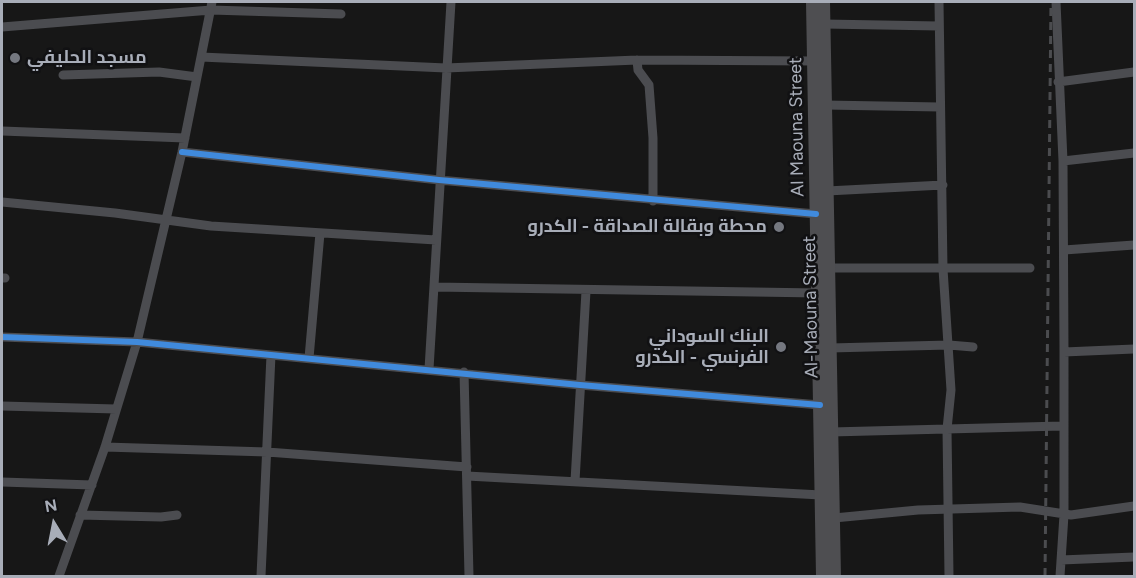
<!DOCTYPE html>
<meta charset="utf-8">
<style>
body{margin:0}
#map{position:relative;width:1136px;height:578px;overflow:hidden;background:#171717;font-family:Figtree,sans-serif}
canvas{display:block}
.frame{position:absolute;inset:0;border:3px solid #a8adb8;pointer-events:none}
.north{position:absolute;left:24px;top:494px;width:60px;height:60px;-webkit-text-stroke:4px #111113;paint-order:stroke;rotate:350deg;font-size:16px;font-weight:700;line-height:24px;text-align:center;color:#a8adb8}
.north::after{content:'';display:block;margin:auto;width:21px;height:27px;background:#a8adb8;clip-path:polygon(50% 0,100% 100%,50% 72%,0 100%)}
</style>
<div id="map">
<canvas width="1136" height="578"></canvas>
<div class="frame"></div>
<div class="north">N</div>
</div>
<script>
const c = document.querySelector('canvas').getContext('2d');
c.lineJoin = 'round';
const poly = rows => new Path2D(rows.map(r => 'M' + r).join(''));
function stroke(path, color, width, dash) { c.strokeStyle = color; c.lineWidth = width; c.lineCap = dash ? 'butt' : 'round'; c.setLineDash(dash || []); c.stroke(path); }
function label(font, color, halo, rows, align = 'center') {
  c.font = font + ' Figtree,Cairo,sans-serif'; c.lineWidth = 5; c.setLineDash([]); c.textBaseline = 'middle'; c.strokeStyle = halo; c.fillStyle = color; for (const [text, x, y, turn = 0] of rows) {
    c.save(); c.translate(x, y); c.rotate((+turn || 0) * Math.PI / 180); c.textAlign = isNaN(turn) ? turn : align; if (halo) c.strokeText(text, 0, 0); c.fillText(text, 0, 0); c.restore();
  }
}
const minor = poly([
 [939,2,943,269,951,390,947,429,949,576],
 [1056,2,1063,161,1064,352,1064,515,1060,576],
 [824,24,939,26],
 [2,27,211,10,341,14],
 [201,57,446,68,637,60,814,61],
 [637,60,638,70,649,85,653,138,653,201],
 [63,75,159,72,197,77],
 [1058,82,1134,72],
 [825,105,940,107],
 [2,131,185,138],
 [182,152,439,180,816,214],
 [1063,161,1134,153],
 [827,191,943,185],
 [2,202,115,213,211,226,436,240],
 [1064,250,1134,245],
 [828,268,1030,268],
 [2,278,5,278],
 [434,287,818,293],
 [2,337,137,342,580,385,820,405],
 [830,348,949,345,973,347],
 [1064,352,1134,349],
 [309,358,320,233],
 [429,369,451,2],
 [464,372,469,576],
 [2,406,116,409],
 [831,432,1062,426],
 [105,447,267,452,467,467],
 [467,476,821,495],
 [575,481,586,291],
 [2,482,92,485],
 [80,515,161,517,177,515],
 [834,518,918,510,1020,507,1071,515,1134,506],
 [1061,560,1134,557],
 [59,576,105,447,137,342,182,152,212,2],
 [261,576,271,355]
]);
const highway = poly([
 [813,2,823,576],
 [823,2,834,576]
]);
const rail = poly([
 [1045,576,1051,2]
]);
const cycleway = poly([
 [182,152,439,180,816,214],
 [2,337,137,342,580,385,820,405]
]);
const markers = [
 [15,58,6,"#757880"],
 [779,227,6,"#757880"],
 [781,347,6,"#757880"]
];
const poiNames = [
 ["مسجد الحليفي",27,58,"left"],
 ["محطة وبقالة الصداقة - الكدرو",767,227],
 ["البنك السوداني",769,337],
 ["الفرنسي - الكدرو",769,358]
];
const streetNames = [
 ["Al Maouna Street",797,127,-91],
 ["Al-Maouna Street",811,307,-91]
];
stroke(minor, '#4b4c50', 9);
stroke(highway, '#4e4e51', 14);
stroke(rail, '#4b4c4f', 3, [8, 6]);
stroke(cycleway, '#408adc', 6);
for (const [x, y, r, color] of markers) { const dot = new Path2D(); dot.arc(x, y, r, 0, 2 * Math.PI); c.fillStyle = color; c.fill(dot); stroke(dot, '#111113', 2); }
label('bold 18px', '#a8adb8', '#111113', poiNames, 'right');
label('18px', '#a8adb8', '#111113', streetNames);
</script>
